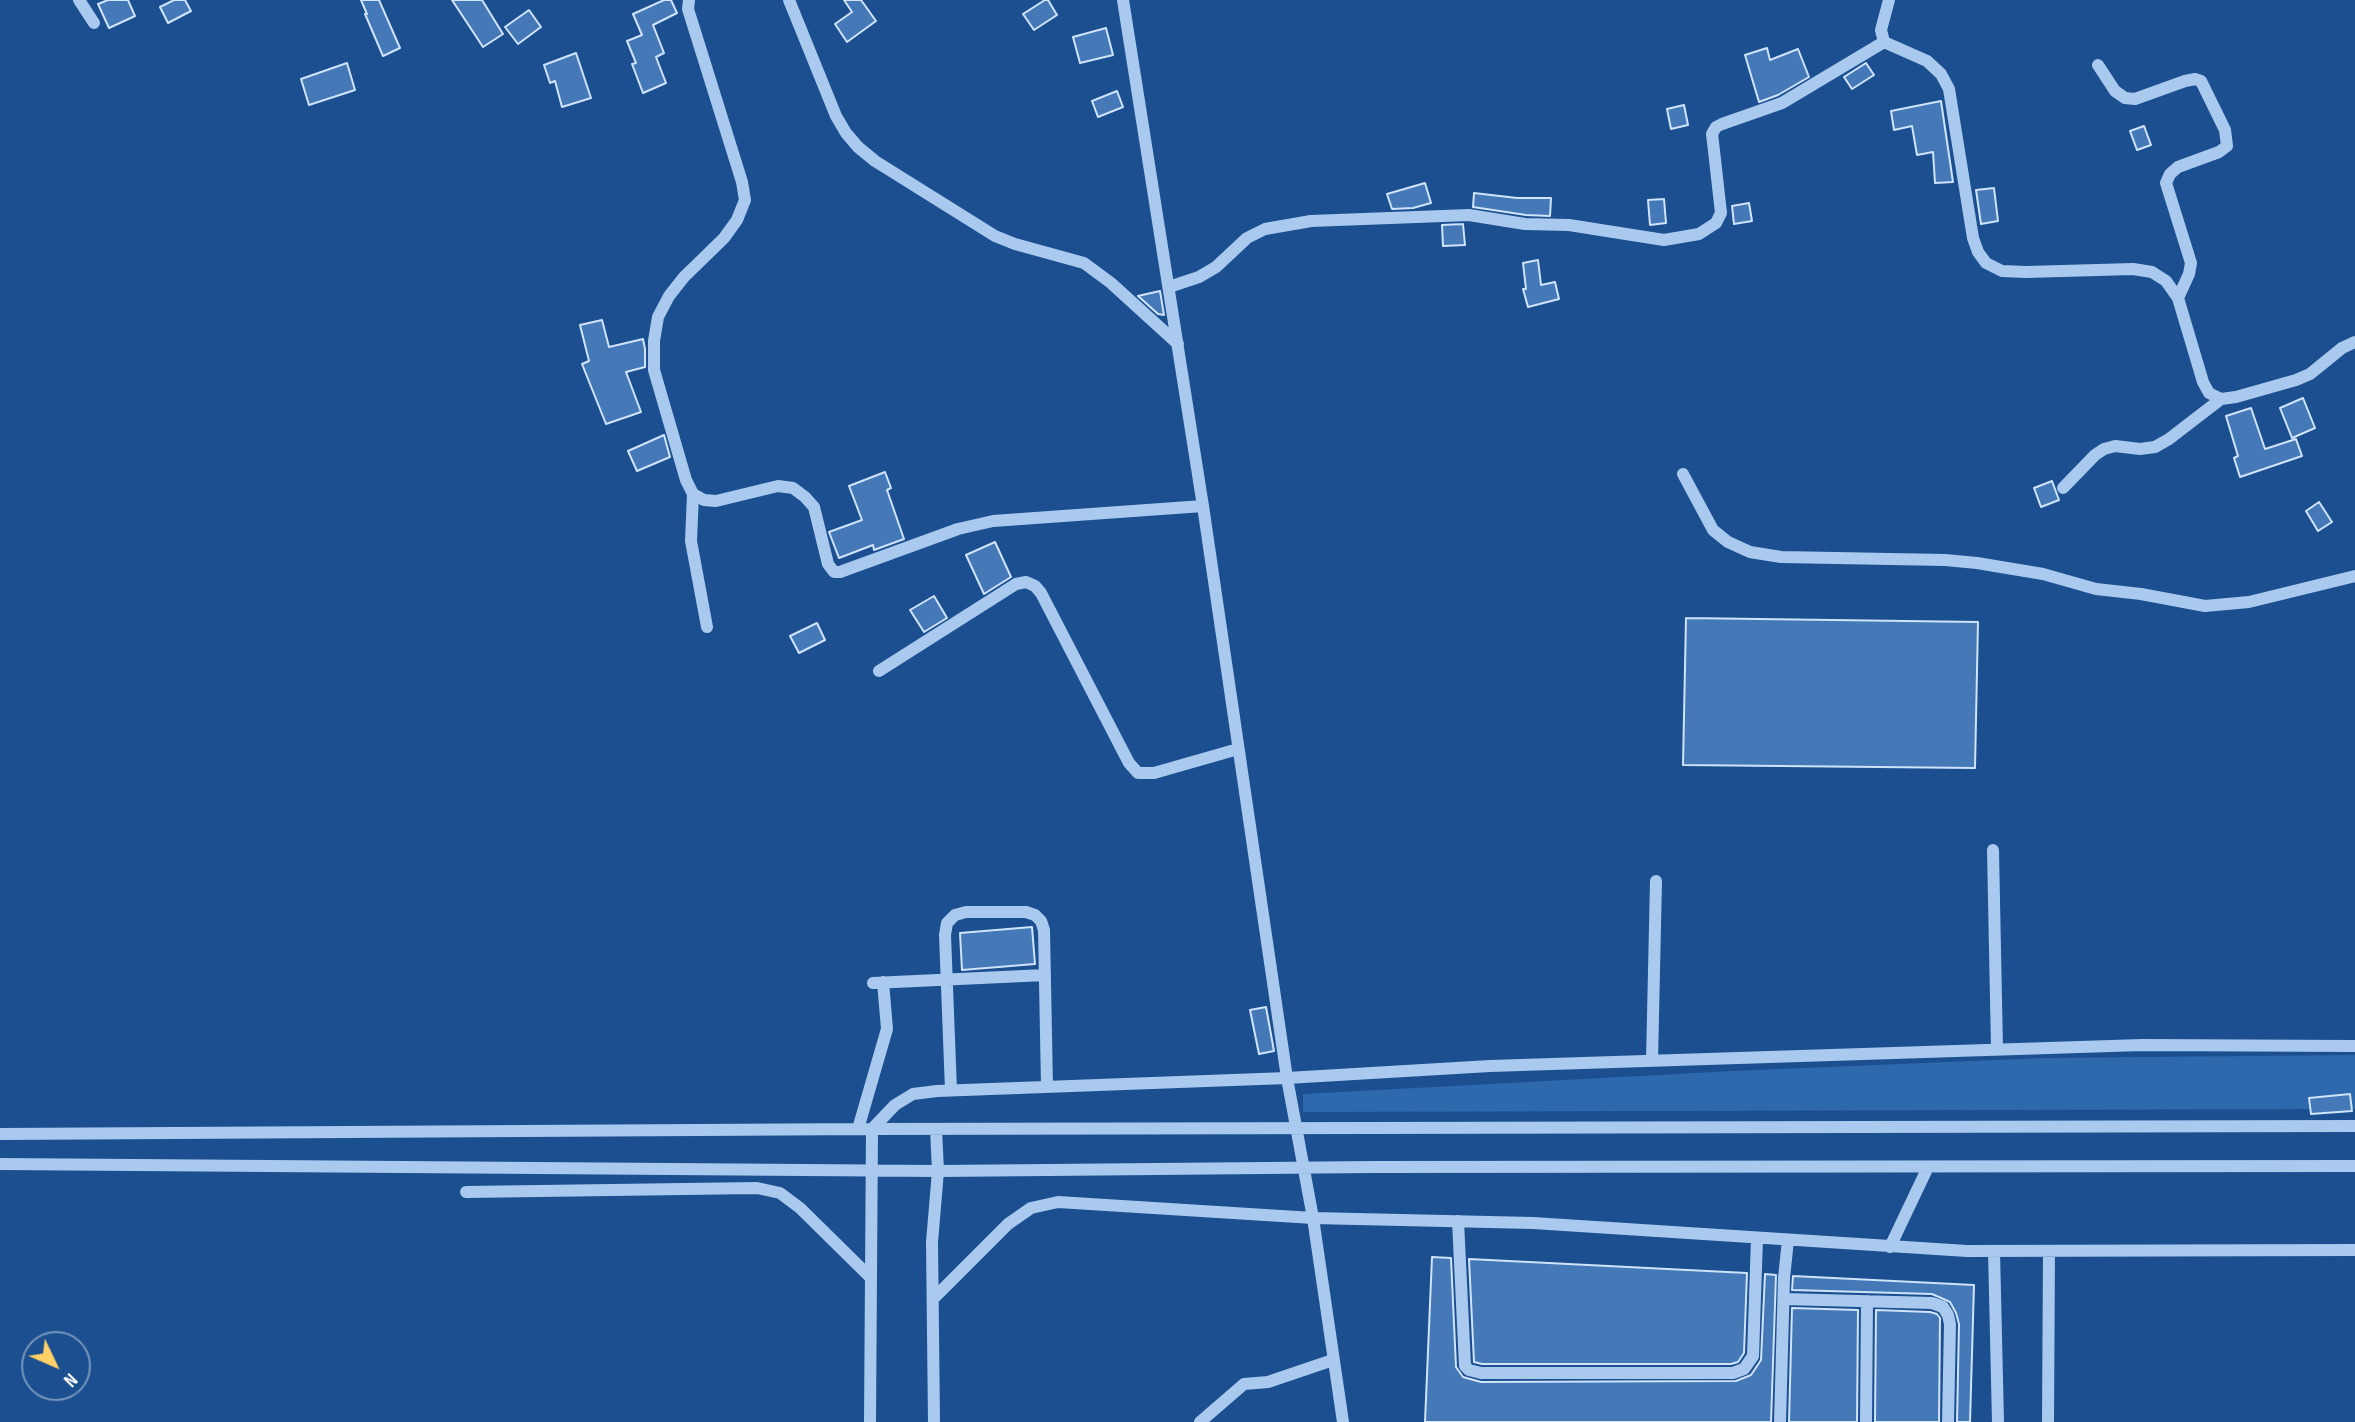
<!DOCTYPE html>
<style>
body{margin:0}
#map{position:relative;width:2355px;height:1422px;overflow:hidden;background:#1b4f8f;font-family:"Sofia Sans Condensed",sans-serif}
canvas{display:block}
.north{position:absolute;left:21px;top:1331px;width:70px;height:70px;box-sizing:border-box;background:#1b4f8f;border:2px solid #7695bc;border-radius:50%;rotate:134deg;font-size:19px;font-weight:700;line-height:28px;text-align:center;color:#fff}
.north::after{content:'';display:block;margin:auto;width:24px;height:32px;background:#ffd166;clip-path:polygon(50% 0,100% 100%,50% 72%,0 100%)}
</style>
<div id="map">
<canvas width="2355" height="1422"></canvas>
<div class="north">N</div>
</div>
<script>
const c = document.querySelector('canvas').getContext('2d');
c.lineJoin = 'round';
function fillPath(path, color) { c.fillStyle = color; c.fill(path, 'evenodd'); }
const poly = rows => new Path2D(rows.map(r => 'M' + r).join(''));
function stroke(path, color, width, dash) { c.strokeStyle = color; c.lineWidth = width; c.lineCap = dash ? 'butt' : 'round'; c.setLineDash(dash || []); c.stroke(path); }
const green = poly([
 [2355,1055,2355,1109,1303,1112,1303,1094,1733,1071,2043,1058]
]);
const building = poly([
 [108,0,128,0,135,16,109,28,98,4,108,0],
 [174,0,185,0,191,11,168,23,160,7,174,0],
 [361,0,379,0,400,48,383,56,365,14,367,14,361,0],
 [452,0,482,0,503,34,483,47,452,0],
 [664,0,671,0,677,13,653,25,664,53,656,57,666,83,643,93,632,64,636,63,627,41,642,35,633,14,664,0],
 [844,0,861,0,876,21,847,42,835,24,852,12,844,0],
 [1045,0,1048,0,1057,15,1034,30,1023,14,1045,0],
 [529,10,541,27,518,44,505,27,529,10],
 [1106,28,1113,55,1080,63,1073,37,1106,28],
 [1767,48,1770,60,1798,49,1809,77,1778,95,1759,102,1745,55,1767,48],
 [576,53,591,98,562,107,555,81,550,83,544,65,576,53],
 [347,63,355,90,309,105,301,79,347,63],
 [1866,63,1874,75,1852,89,1844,77,1866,63],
 [1117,91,1123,107,1098,117,1092,101,1117,91],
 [1941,101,1953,182,1935,183,1933,152,1917,155,1912,126,1894,130,1891,111,1941,101],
 [1684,105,1688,125,1671,129,1667,109,1684,105],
 [2144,126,2151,145,2137,150,2130,131,2144,126],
 [1425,183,1431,203,1413,208,1392,209,1387,194,1425,183],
 [1994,188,1998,221,1981,224,1976,190,1994,188],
 [1474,193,1517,198,1551,198,1550,216,1526,215,1473,207,1474,193],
 [1664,199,1666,223,1650,225,1648,200,1664,199],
 [1749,203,1752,221,1734,224,1732,206,1749,203],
 [1463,224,1465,245,1443,246,1442,225,1463,224],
 [1538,260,1541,285,1555,282,1559,299,1528,307,1523,289,1526,289,1523,263,1538,260],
 [1160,291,1164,315,1158,314,1138,296,1160,291],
 [602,320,609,347,643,339,645,349,645,367,626,372,641,412,606,424,582,364,589,361,580,325,602,320],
 [2303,398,2315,428,2292,438,2280,408,2303,398],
 [2251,408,2265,449,2296,439,2302,456,2240,477,2234,458,2238,456,2226,416,2251,408],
 [664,435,670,457,637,471,628,451,664,435],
 [885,472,891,488,887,490,904,539,874,550,873,545,839,558,829,532,862,520,849,486,885,472],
 [2052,481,2059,500,2041,507,2034,488,2052,481],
 [2319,502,2332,522,2318,531,2306,511,2319,502],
 [995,542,1011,577,984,594,966,555,995,542],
 [934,596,947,618,924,632,910,610,934,596],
 [1686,618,1978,622,1975,768,1683,765,1686,618],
 [817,623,825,640,799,653,790,636,817,623],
 [1032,927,1035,964,962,970,960,933,1032,927],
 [1266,1007,1274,1051,1259,1054,1250,1010,1266,1007],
 [2350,1094,2352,1111,2311,1114,2309,1098,2350,1094],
 [1432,1257,1451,1258,1456,1367,1463,1377,1481,1382,1736,1381,1751,1375,1761,1360,1765,1274,1776,1275,1771,1422,1425,1422,1432,1257],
 [1469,1259,1747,1273,1744,1353,1738,1362,1731,1364,1482,1364,1474,1362,1469,1259],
 [1793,1276,1974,1285,1970,1422,1957,1422,1959,1324,1956,1313,1950,1302,1932,1294,1792,1290,1793,1276],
 [1792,1308,1858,1310,1857,1422,1789,1422,1792,1308],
 [1876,1310,1930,1312,1937,1314,1940,1318,1939,1422,1875,1422,1876,1310]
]);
const minor = poly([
 [79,0,94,23],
 [689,0,688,9,742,182,745,200,737,220,724,238,684,277,669,296,658,317,654,341,654,370,686,480,693,494,704,500,716,501,778,486,793,488,805,497,814,507,828,564,834,572,840,572,958,529,993,521,1203,506],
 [789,0,836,116,846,133,858,147,875,161,995,236,1015,244,1084,263,1111,283,1178,344],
 [1123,0,1203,506,1287,1078,1313,1218,1343,1422],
 [1889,0,1881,30,1884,42,1927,61,1941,74,1949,89,1973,238,1978,252,1986,263,2002,271,2026,272,2133,269,2152,272,2166,281,2178,298,2203,382,2209,393,2221,399,2236,397,2296,380,2310,374,2342,348,2355,342],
 [2098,65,2115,91,2125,98,2135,99,2185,81,2195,79,2201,81,2225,130,2227,146,2219,152,2178,167,2170,174,2166,183,2191,263,2189,274,2178,298],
 [1169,287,1199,277,1216,267,1247,238,1265,229,1311,221,1469,215,1525,224,1569,225,1664,240,1699,234,1716,223,1721,213,1713,142,1712,134,1716,127,1722,124,1782,103,1884,42],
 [1683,474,1713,530,1728,542,1750,552,1781,557,1945,560,1977,563,2043,574,2096,589,2141,594,2205,606,2249,602,2355,576],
 [2063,488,2095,455,2104,449,2115,446,2140,449,2155,447,2169,439,2221,399],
 [693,494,691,541,707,627],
 [879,671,1016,584,1026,582,1035,586,1041,593,1129,763,1138,773,1154,773,1238,749],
 [1993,850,1997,1049],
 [873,983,1045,975],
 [1652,1061,1656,881],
 [951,1090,945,935,947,923,955,915,966,912,1026,912,1035,915,1041,921,1044,930,1047,1087],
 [858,1129,887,1029,883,982],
 [0,1134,872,1129,895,1105,913,1094,937,1091,1287,1078,1490,1066,2142,1045,2355,1046],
 [0,1164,938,1171,936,1129],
 [466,1192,757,1188,780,1193,800,1208,870,1277],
 [1458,1221,1465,1366,1469,1370,1481,1373,1733,1373,1744,1369,1753,1356,1757,1238],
 [1890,1247,1928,1167],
 [1994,1251,1998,1422],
 [934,1298,1008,1224,1031,1208,1058,1202,1313,1218,1533,1223,1967,1251,2355,1250],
 [1784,1299,1932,1303,1943,1307,1948,1315,1950,1324,1948,1422],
 [870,1422,872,1129,2355,1126],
 [934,1422,932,1242,938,1171,1374,1167,2355,1166],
 [1200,1422,1244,1384,1268,1382,1333,1360],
 [1780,1422,1784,1278,1788,1240],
 [1866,1422,1867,1301],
 [2048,1422,2049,1251]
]);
fillPath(green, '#2e69ad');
fillPath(building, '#4478b7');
stroke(building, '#cfe3fa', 2);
stroke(minor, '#a9c9ee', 12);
</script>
